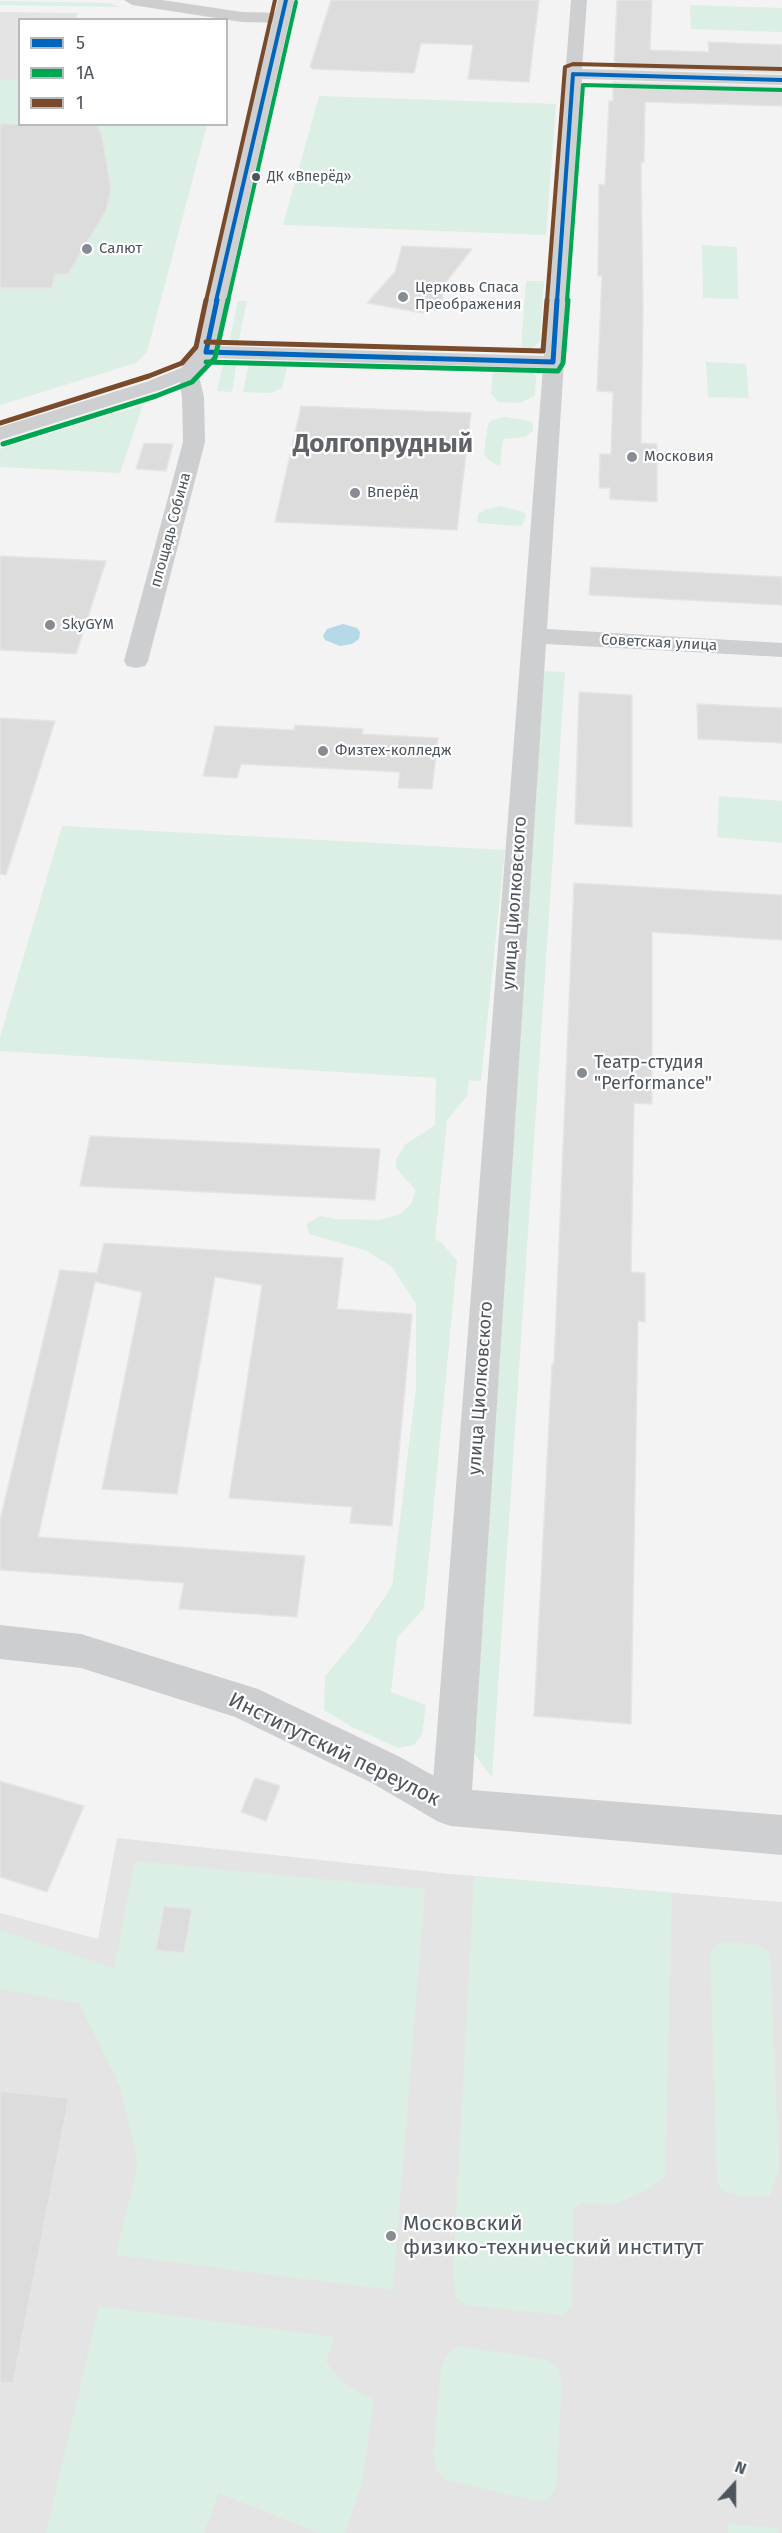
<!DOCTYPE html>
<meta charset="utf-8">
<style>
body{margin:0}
#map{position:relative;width:782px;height:2533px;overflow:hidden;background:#f3f3f3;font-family:"Fira Sans",sans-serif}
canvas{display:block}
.legend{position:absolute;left:18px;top:18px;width:210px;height:108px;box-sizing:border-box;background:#fff;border:2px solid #b7bbbe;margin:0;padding:8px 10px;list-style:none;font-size:18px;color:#4c545d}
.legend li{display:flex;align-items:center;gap:12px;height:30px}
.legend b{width:30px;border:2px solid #b7bbbe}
.north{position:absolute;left:704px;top:2455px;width:60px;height:60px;-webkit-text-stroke:4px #fff;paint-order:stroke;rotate:21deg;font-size:16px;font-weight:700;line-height:24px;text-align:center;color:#4c545d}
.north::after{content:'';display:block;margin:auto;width:21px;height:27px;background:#4c545d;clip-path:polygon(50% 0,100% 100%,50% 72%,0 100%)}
</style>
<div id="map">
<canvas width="782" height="2533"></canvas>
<ul class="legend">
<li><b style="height:8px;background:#0065bd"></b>5</li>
<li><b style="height:8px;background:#00a651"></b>1А</li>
<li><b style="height:8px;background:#7a4b2a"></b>1</li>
</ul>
<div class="north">N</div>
</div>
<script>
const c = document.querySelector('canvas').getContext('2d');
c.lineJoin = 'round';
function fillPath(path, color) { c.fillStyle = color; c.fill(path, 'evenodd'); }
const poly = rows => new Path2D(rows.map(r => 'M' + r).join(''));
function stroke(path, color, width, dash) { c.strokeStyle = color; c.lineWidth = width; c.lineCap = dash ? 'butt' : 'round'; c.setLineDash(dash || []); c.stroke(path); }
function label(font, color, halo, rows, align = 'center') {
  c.font = font + ' "Fira Sans",sans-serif'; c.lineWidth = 4.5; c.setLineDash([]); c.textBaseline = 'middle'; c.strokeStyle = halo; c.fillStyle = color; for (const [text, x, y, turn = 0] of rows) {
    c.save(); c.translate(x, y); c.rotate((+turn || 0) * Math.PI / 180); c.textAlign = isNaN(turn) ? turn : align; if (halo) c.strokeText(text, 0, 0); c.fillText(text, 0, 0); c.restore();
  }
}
const education = poly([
 [0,12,78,13,76,19,20,20,19,80,0,80],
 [117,1838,450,1874,782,1902,782,2533,0,2533,0,1913,98,1939]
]);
const green = poly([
 [0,1,109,3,121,7,0,5],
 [690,5,782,8,782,32,691,29],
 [0,80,19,80,20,124,207,125,147,352,136,363,0,405],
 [319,96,556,104,546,235,283,225],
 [702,245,737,247,738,299,703,298],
 [526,281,544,281,540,341,534,347,521,351],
 [238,301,247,301,238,344,230,339],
 [237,359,232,392,217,391,223,364],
 [706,362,746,364,749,398,708,397],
 [249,363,288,363,282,388,271,393,243,392],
 [519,368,525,368,536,376,535,395,520,403,498,402,491,394,493,370,518,371],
 [143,405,120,473,0,467,0,449],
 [505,417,530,421,533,424,533,431,524,437,503,439,500,466,488,460,484,453,488,424,492,420],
 [500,506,521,511,526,515,522,526,477,523,478,514,484,510],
 [544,671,565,672,492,1778,474,1753],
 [719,796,782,801,782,843,717,837],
 [62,826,505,850,481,1081,469,1080,467,1096,447,1120,435,1239,441,1242,457,1261,424,1608,397,1638,391,1692,426,1705,422,1735,414,1745,398,1748,352,1727,324,1710,325,1676,358,1637,392,1586,416,1387,416,1304,392,1267,367,1251,309,1234,307,1224,320,1216,335,1219,380,1220,400,1214,412,1203,415,1190,396,1168,396,1159,406,1144,435,1125,436,1078,0,1051,0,1037],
 [135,1861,425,1889,393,2290,116,2255,138,2163,120,2086,79,2003,0,1989,0,1930,114,1968],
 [474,1876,672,1893,665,2176,650,2189,614,2204,581,2203,574,2209,572,2306,562,2315,465,2305,456,2298,453,2272],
 [734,1942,759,1945,770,1953,779,2167,770,2196,743,2197,721,2190,717,2179,710,1953,718,1943],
 [99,2306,334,2337,326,2361,341,2382,374,2400,362,2482,345,2533,319,2533,219,2493,204,2533,46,2533],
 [459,2346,547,2360,558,2368,562,2380,556,2487,548,2499,537,2501,447,2480,437,2471,433,2456,441,2368,447,2355],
 [728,2524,778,2528,778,2533,728,2533]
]);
const water = poly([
 [343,624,357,628,360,632,359,639,352,644,340,646,325,640,323,636,327,629]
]);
const building = poly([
 [331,0,539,0,529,82,468,79,473,45,421,43,414,73,313,69,310,67,331,0],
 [617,0,652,0,650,50,709,52,708,42,782,45,782,73,614,68,617,0],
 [613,82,782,87,782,106,645,102,644,162,641,162,643,308,641,443,657,444,657,502,610,499,610,488,599,488,600,454,611,454,613,392,597,391,602,276,598,276,599,184,605,185,609,101,613,101,613,82],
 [0,124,96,124,102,136,111,189,106,211,68,274,55,274,52,288,0,288,0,124],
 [402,246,472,249,442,287,443,304,422,313,367,303,395,272,402,246],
 [301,406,471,413,457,530,275,522,301,406],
 [144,443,173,444,166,471,136,469,144,443],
 [0,556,106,561,76,654,0,650,0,556],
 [591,567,782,577,782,605,589,595,591,567],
 [579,692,632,695,632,827,575,824,579,692],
 [697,704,782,708,782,743,698,739,697,704],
 [0,718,55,721,6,875,0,874,0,718],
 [295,725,363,729,362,734,438,738,432,789,398,788,400,772,241,764,237,778,203,776,215,726,294,730,295,725],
 [574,883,782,895,782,940,652,932,652,1104,634,1103,631,1272,645,1273,645,1322,638,1321,631,1724,534,1716,552,1364,554,1364,574,883],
 [90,1136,380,1149,375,1200,80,1186,90,1136],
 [104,1243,343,1258,337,1309,412,1314,392,1526,350,1523,352,1507,229,1498,262,1285,215,1277,177,1494,102,1489,142,1292,95,1282,38,1537,305,1556,297,1617,179,1609,184,1583,0,1570,0,1520,60,1270,97,1273,104,1243],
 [255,1778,280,1786,266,1821,241,1812,255,1778],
 [0,1781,84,1806,47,1892,0,1877,0,1781],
 [164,1906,192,1909,184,1953,156,1950,164,1906],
 [0,2091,69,2098,13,2384,0,2382,0,2091]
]);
const street = poly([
 [124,0,162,0,242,12,283,13,291,18,283,23,242,22,132,5,124,0],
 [188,366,195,368,198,372,204,397,205,442,148,661,145,666,136,668,127,666,124,661,183,442,182,397,178,372,181,368,188,366],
 [0,1625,81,1634,258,1689,400,1757,465,1793,471,1807,465,1821,451,1826,437,1821,372,1783,235,1717,81,1668,0,1659,0,1625]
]);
const secondary = poly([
 [278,0,294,0,236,255,217,346,544,356,571,0,587,0,582,69,782,75,782,85,582,79,547,629,782,643,782,657,546,644,472,1790,782,1815,782,1855,451,1826,437,1821,431,1807,543,368,211,358,195,376,160,390,0,440,0,427,146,382,181,368,196,351,216,255,278,0]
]);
const bus1Far1 = poly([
 [573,74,782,80],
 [216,301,286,0],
 [557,301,573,74]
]);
const bus1 = poly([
 [206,352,217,300],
 [206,352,553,362],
 [553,362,557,300]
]);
const bus2Far1 = poly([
 [228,301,296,2],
 [567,301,583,85,782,90]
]);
const bus2 = poly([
 [206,362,558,371,563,363,568,300],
 [3,444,156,396,192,382,215,358,228,300]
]);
const bus3Far1 = poly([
 [206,301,275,0],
 [547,301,565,67,573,64,782,69]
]);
const bus3 = poly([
 [206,342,543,351,547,300],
 [0,423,149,376,182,363,196,347,206,300]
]);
const markers = [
 [256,177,5,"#4c545d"],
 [87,249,6,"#868c92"],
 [403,297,6,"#868c92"],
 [632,457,6,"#868c92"],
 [355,493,6,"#868c92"],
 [50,625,6,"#868c92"],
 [323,751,6,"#868c92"],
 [582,1073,6,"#868c92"],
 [391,2236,6,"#868c92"]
];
const farBusnames = [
 ["ДК «Вперёд»",267,177]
];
const farPoinames = [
 ["Салют",99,249],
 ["Церковь Спаса",415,288],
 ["Преображения",415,305],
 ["Московия",644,457],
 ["Вперёд",367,493],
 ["SkyGYM",62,625],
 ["Физтех-колледж",335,751]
];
const farStreetnames = [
 ["площадь Собина",171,530,-75],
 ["Советская улица",659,643,3]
];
const streetNames = [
 ["улица Циолковского",515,903,-86],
 ["улица Циолковского",481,1388,-86]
];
const poiNames = [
 ["Театр-студия",594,1063],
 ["\"Performance\"",594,1084]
];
const nearStreetnames = [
 ["Институтский переулок",334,1750,26]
];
const nearPoinames = [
 ["Московский",403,2224],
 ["физико-технический институт",403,2248]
];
const farTownnames = [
 ["Долгопрудный",383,445]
];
fillPath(education, '#e5e4e4');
fillPath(green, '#dbefe4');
fillPath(water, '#b5d9e7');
fillPath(building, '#dcdcdd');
stroke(building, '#e5e5e5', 1.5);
fillPath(street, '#cdced0');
fillPath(secondary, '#cecfd1');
stroke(bus1Far1, '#0065bd', 4);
stroke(bus1, '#0065bd', 5);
stroke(bus2Far1, '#00a651', 4);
stroke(bus2, '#00a651', 5);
stroke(bus3Far1, '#7a4b2a', 4);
stroke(bus3, '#7a4b2a', 5);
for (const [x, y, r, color] of markers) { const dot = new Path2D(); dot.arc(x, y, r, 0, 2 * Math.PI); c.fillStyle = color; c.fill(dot); stroke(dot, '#fff', 2); }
label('14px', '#4c545d', '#fff', farBusnames, 'left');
label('15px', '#4c545d', '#fff', farPoinames, 'left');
label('15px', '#4c545d', '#fff', farStreetnames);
label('18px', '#4c545d', '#fff', streetNames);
label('18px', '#4c545d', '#fff', poiNames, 'left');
label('21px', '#4c545d', '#fff', nearStreetnames);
label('21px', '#4c545d', '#fff', nearPoinames, 'left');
label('bold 26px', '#5f6266', '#fff', farTownnames);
</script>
